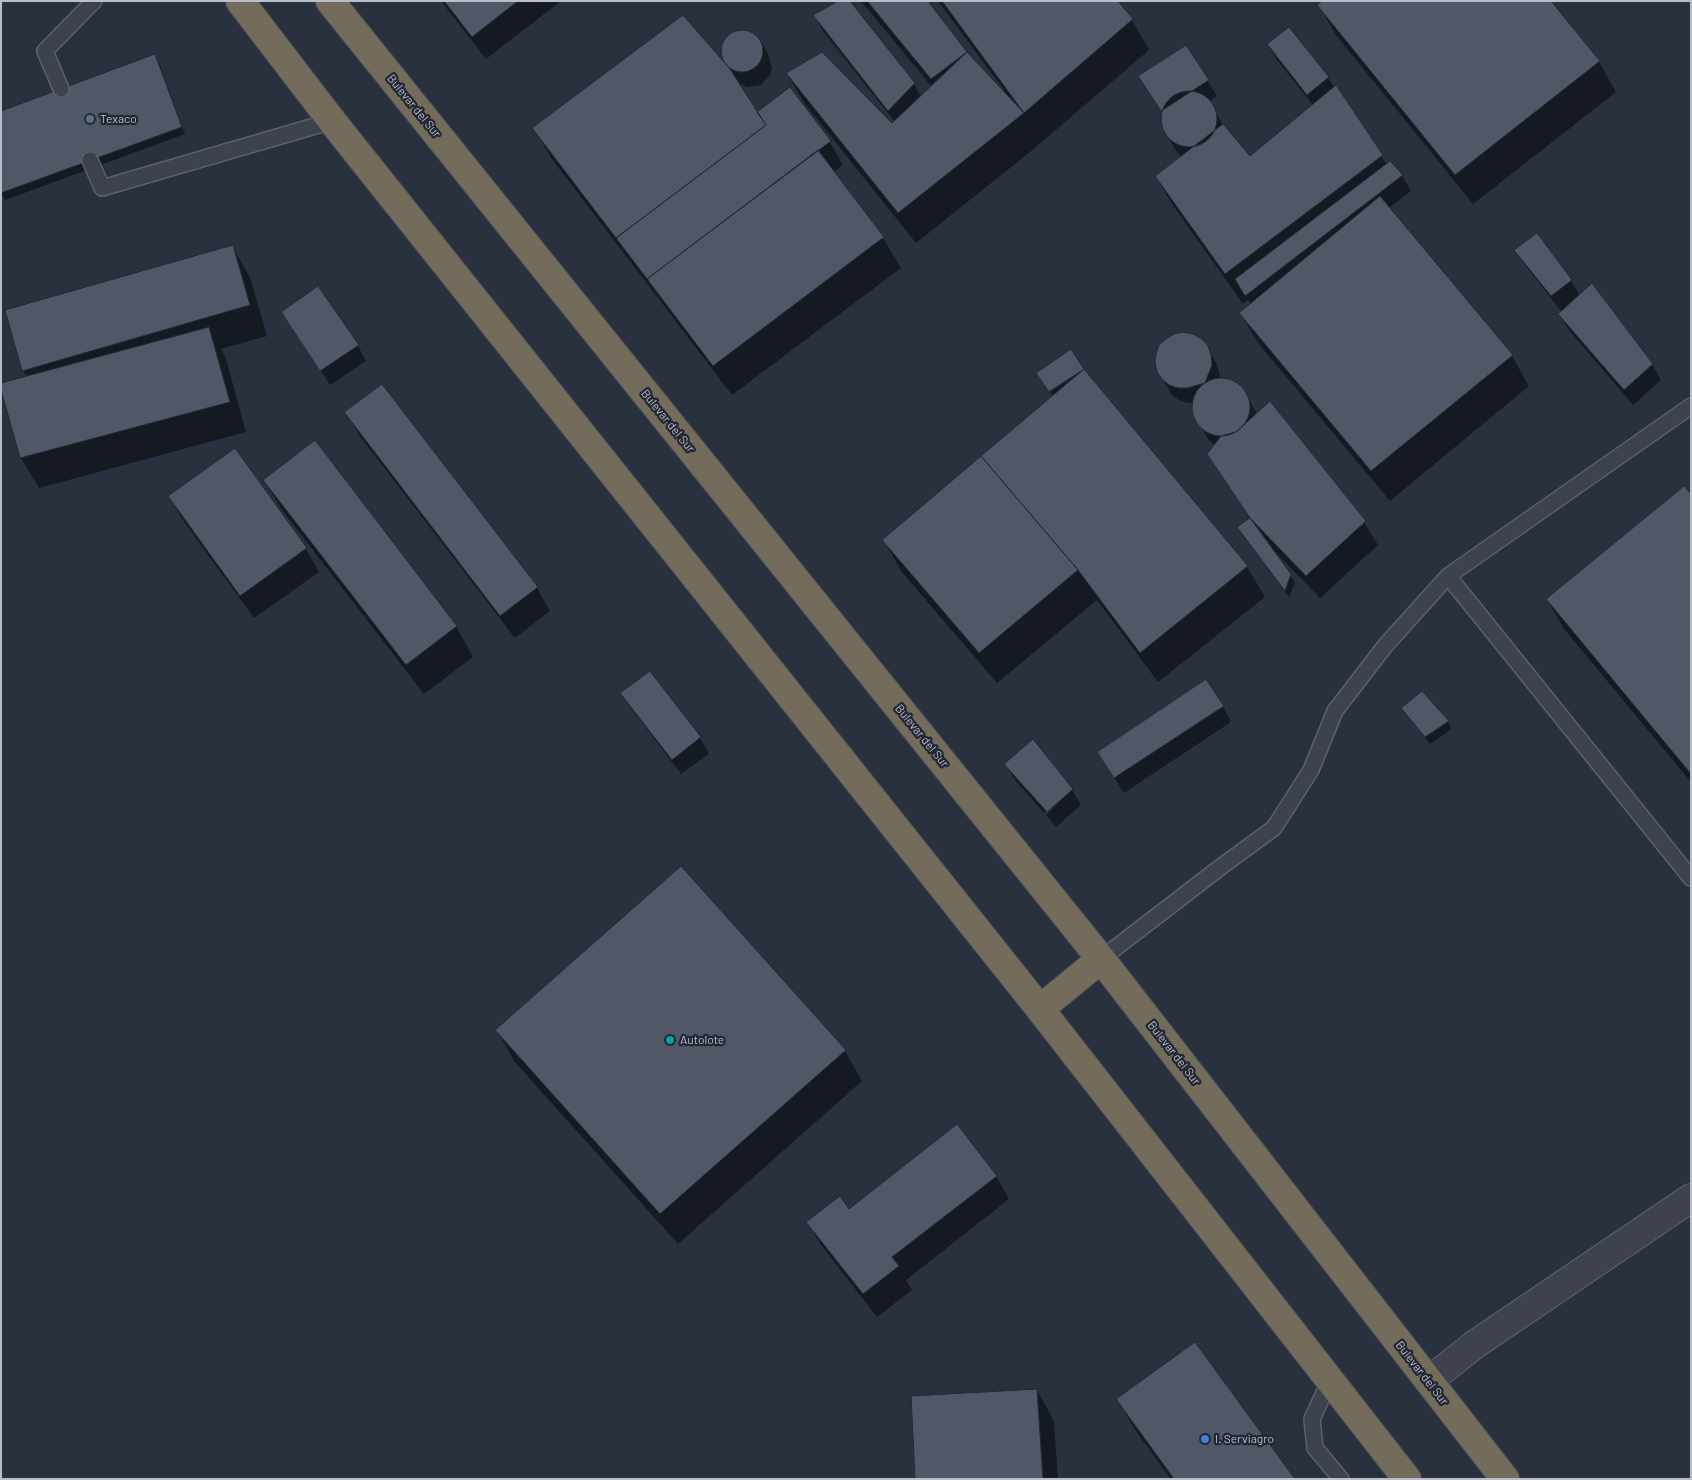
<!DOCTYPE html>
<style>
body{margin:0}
#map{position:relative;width:1692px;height:1480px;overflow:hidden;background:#29303e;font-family:Barlow,sans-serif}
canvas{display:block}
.frame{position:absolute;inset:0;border:2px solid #b9bec9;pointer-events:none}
</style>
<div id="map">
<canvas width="1692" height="1480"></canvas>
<div class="frame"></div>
</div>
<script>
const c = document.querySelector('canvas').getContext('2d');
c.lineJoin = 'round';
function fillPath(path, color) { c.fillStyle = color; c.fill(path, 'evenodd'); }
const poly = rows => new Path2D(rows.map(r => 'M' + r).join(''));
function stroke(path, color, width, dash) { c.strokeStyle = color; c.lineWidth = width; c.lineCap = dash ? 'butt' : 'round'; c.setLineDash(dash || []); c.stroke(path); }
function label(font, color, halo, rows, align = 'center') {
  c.font = font + ' Barlow,sans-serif'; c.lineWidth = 4.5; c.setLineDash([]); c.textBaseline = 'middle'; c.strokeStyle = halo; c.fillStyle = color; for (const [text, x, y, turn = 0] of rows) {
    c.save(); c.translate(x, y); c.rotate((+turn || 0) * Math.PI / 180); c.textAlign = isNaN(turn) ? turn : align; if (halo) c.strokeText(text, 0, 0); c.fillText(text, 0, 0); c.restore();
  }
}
const shadow = poly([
 [441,1,561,1,486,59],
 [861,1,927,1,966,53,1002,92,1004,90,938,1,1117,1,1132,20,1149,50,1030,152,916,243,805,104,787,74,892,125,895,122,823,31,815,16,914,84,921,97,932,87],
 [1549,1,1599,62,1616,92,1473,204,1336,35,1319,5],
 [1289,29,1328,78,1387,165,1390,162,1402,176,1411,191,1389,208,1512,356,1529,386,1390,501,1258,343,1240,313,1251,304,1248,300,1243,304,1174,207,1156,177,1182,157,1176,151,1163,126,1163,113,1140,77,1186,47,1217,96,1209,101,1224,127,1250,158,1313,105,1277,60,1268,44],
 [739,31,747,31,759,38,768,54,772,68,770,75,761,85,747,87,738,83,757,113,830,142,843,165,833,172,883,238,901,268,732,395,551,158,534,128,725,65,722,53,724,40,733,32],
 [154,56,159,63,185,134,5,200,1,193],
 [1536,235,1571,281,1580,296,1652,364,1661,380,1633,405,1568,329,1559,314,1562,312,1525,265,1516,250],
 [232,246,250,277,267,336,221,349,226,359,246,432,39,488,21,458,1,385,27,377,23,370],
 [282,312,358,346,366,361,330,385],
 [1207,347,1216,363,1219,371,1220,380,1232,381,1245,392,1257,414,1364,522,1378,545,1320,598,1276,553,1275,554,1295,582,1289,597,1243,535,1250,519,1209,454,1215,446,1208,439,1195,415,1194,403,1187,403,1179,400,1172,395,1158,371],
 [1071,351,1083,370,1247,567,1265,597,1158,682,1097,600,997,683,901,571,884,540,1053,397,1042,380],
 [381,386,537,588,550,611,515,638,359,435,346,412],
 [264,480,456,626,473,657,424,694,282,510],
 [169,496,306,549,319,572,254,618,182,519],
 [1691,496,1691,782,1565,630,1547,600],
 [649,672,700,738,709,754,681,774,631,708,622,693],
 [1421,692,1448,722,1452,729,1430,744,1403,708],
 [1223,706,1231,722,1124,793,1107,767],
 [1006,765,1071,789,1044,813,1015,780],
 [1072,790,1081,805,1056,827,1046,815],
 [497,1030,845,1051,862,1081,678,1244,514,1061],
 [996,1176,1009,1199,906,1280,912,1290,877,1317,821,1245,808,1222,849,1210],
 [1037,1390,1054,1421,1058,1479,917,1479],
 [1118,1399,1294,1479,1171,1479,1135,1430]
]);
const building = poly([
 [444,1,518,1,472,37,444,1],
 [838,1,850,1,915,83,888,111,813,15,838,1],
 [867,1,928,1,967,52,931,79,867,1],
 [942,1,1118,1,1133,19,1024,113,942,1],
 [1322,1,1551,1,1600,61,1455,175,1317,5,1322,1],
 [683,15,730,69,766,125,616,238,532,128,683,15],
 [1289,27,1329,77,1307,95,1267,44,1289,27],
 '721 51a21 21 0 1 1 42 0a21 21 0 1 1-42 0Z',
 [1186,45,1209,80,1161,111,1138,76,1186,45],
 [822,52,892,123,967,52,1024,113,898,213,786,73,822,52],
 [155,54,182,127,1,193,1,111,155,54],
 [1336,85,1383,155,1225,274,1155,176,1223,124,1250,156,1336,85],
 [790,87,831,141,647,279,616,238,766,125,757,112,790,87],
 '1161 119a28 28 0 1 1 56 0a28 28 0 1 1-56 0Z',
 [818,150,884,237,713,366,647,279,818,150],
 [1390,161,1403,175,1245,296,1235,279,1390,161],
 [1380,196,1513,355,1371,471,1239,313,1380,196],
 [1537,233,1572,280,1551,296,1514,250,1537,233],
 [233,245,250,305,22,371,5,310,233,245],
 [1592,283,1653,364,1624,390,1558,314,1592,283],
 [318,286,359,345,320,371,281,312,318,286],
 [209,327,230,402,20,458,1,390,1,383,209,327],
 [1183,332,1193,334,1202,339,1208,346,1211,355,1212,365,1205,383,1187,388,1178,388,1169,385,1162,379,1157,372,1155,362,1156,354,1159,345,1166,339,1174,334,1183,332],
 [1071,349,1084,369,1049,392,1036,373,1071,349],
 [1084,369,1248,566,1140,653,1078,570,981,456,1084,369],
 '1192 407a29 29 0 1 1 58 0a29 29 0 1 1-58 0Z',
 [382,384,538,587,500,616,344,412,382,384],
 [1270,401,1366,521,1306,576,1250,518,1207,454,1221,436,1236,432,1270,401],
 [315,440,457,626,406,665,263,480,315,440],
 [235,448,307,548,240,596,168,496,235,448],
 [981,456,1078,570,979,653,882,540,981,456],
 [1684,486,1691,494,1691,774,1546,599,1684,486],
 [1250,518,1291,574,1285,591,1237,527,1250,518],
 [650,671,701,737,672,760,620,693,650,671],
 [1206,679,1224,706,1114,778,1097,752,1206,679],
 [1422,691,1449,721,1425,737,1401,708,1422,691],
 [1033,739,1073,789,1047,812,1004,764,1033,739],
 [681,866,846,1050,660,1214,495,1030,681,866],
 [957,1124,997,1176,892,1257,899,1266,863,1294,806,1222,840,1196,849,1209,957,1124],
 [1195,1342,1295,1479,1174,1479,1116,1399,1195,1342],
 [1037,1389,1043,1479,915,1479,911,1396,1037,1389]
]);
const lane = poly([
 [61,89,45,51,94,1],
 [90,160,102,188,332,121],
 [1448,576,1691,878],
 [1101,959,1222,866,1274,828,1311,770,1335,711,1385,646,1448,576,1691,406],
 [1330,1380,1312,1419,1315,1448,1341,1479]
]);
const street = poly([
 [1429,1381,1474,1345,1691,1198]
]);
const highway = poly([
 [240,1,332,121,1040,1009,1407,1479],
 [330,1,1101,959,1505,1479],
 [1040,1009,1101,959]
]);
const markers = [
 [90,119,5,"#5c6f8a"],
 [670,1040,5,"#0f9aa8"],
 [1205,1439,5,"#3f7fe0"]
];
const streetNames = [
 ["Bulevar del Sur",414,106,51],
 ["Bulevar del Sur",668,421,51],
 ["Bulevar del Sur",922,736,51],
 ["Bulevar del Sur",1174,1053,52],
 ["Bulevar del Sur",1422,1373,52]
];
const poiNames = [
 ["Texaco",100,119],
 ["Autolote",680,1040],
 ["I. Serviagro",1215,1439]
];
fillPath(shadow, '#0007');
fillPath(building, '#505766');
stroke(building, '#242935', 1);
stroke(lane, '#5b606c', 18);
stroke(street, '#5b606c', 30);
stroke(highway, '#484d59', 30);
stroke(lane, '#3d424e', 15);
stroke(street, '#3d424e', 28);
stroke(highway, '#736c5b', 28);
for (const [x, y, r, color] of markers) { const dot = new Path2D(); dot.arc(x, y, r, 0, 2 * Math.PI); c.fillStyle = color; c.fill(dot); stroke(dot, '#222733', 2); }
label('12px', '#b9bec9', '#222733', streetNames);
label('12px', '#b9bec9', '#222733', poiNames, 'left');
</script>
